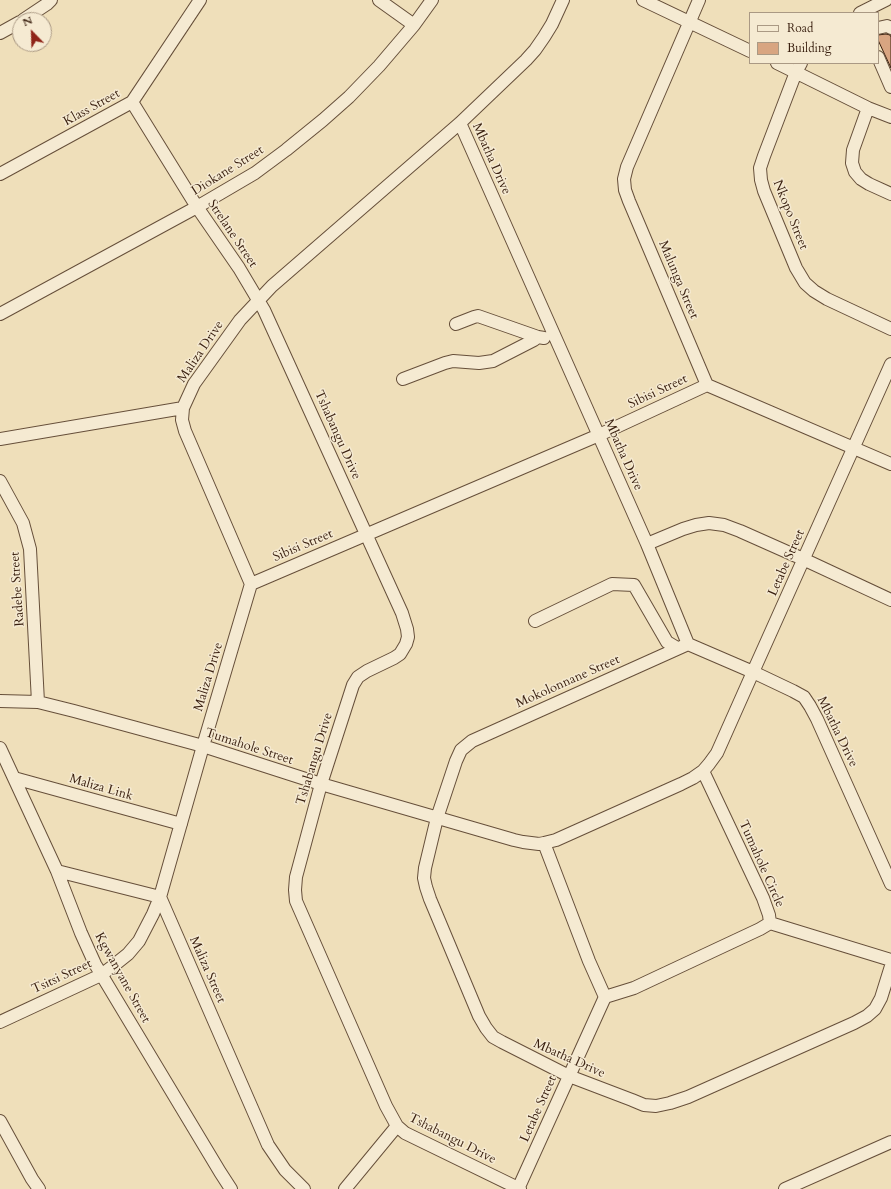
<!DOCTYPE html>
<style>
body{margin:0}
#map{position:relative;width:891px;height:1189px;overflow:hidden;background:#efdfba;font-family:Cardo,serif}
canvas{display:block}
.legend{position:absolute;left:749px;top:12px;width:130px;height:52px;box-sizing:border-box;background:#f5ead2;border:1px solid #aa9984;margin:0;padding:5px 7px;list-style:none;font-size:12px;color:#391f0f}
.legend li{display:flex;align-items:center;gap:8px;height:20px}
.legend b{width:20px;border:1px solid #aa9984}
.north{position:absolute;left:12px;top:12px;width:40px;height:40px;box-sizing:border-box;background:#f5ead2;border:1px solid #aa9984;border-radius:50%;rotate:337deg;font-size:11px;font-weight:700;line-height:16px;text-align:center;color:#391f0f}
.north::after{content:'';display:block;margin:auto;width:14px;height:18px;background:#8f2418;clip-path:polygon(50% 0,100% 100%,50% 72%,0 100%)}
</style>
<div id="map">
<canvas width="891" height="1189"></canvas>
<ul class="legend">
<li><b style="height:5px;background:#f5ead2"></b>Road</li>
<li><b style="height:11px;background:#d8a581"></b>Building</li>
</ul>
<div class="north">N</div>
</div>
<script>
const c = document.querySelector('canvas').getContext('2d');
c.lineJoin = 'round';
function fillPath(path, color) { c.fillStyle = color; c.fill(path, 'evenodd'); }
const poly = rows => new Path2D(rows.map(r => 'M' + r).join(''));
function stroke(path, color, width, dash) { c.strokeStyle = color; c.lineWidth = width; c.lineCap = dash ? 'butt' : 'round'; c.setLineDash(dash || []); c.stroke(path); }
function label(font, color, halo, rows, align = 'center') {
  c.font = font + ' Cardo,serif'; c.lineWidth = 3; c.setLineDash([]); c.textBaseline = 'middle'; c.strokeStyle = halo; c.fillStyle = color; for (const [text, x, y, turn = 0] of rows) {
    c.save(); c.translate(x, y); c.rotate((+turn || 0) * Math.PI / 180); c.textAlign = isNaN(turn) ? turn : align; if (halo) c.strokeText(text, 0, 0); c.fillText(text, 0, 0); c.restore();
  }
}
const building = poly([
 [886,34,890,35,891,37,891,68,878,40,878,35,886,34]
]);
const minor = poly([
 [379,0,414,25],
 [643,0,750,51],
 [699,0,627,167,624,179,625,190,629,201,707,385,891,464],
 [860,13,886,0],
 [23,20,47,4,51,0],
 [878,28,887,26,891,28],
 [0,33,20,22],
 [878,57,891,87],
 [777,63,868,108,891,117],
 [801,63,796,72,764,156,760,168,761,180,764,191,796,268,805,283,814,291,827,299,891,329],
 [132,102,197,207,239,268,264,310,402,613,407,629,408,637,406,644,400,654,394,658,367,671,358,677,353,685,321,784,296,877,295,890,296,901,386,1106,397,1126,405,1133,520,1189],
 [868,108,853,150,852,163,855,172,861,179,869,184,891,194],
 [460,123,647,544,688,644,753,672,793,691,804,697,810,706,817,719,891,884],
 [0,174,132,102,200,0],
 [0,314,197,207,255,173,286,150,323,120,349,97,379,66,414,25,432,0],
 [456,324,474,317,478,316,538,337,544,338],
 [403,379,445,363,453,361,479,363,493,361,534,340,538,337],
 [0,439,183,408],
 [0,481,23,523,30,549,38,702],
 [647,544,683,529,696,525,709,523,724,525,740,531,803,559,891,600],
 [251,584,599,435,707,385],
 [535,621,612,584,634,585,667,642,677,648],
 [688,644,472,741,461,750,456,761,437,818,425,868,424,878,426,887,430,899,479,1016,486,1028,493,1037,502,1042,569,1076,632,1100,644,1105,656,1106,670,1103,688,1097,854,1023,867,1016,875,1009,881,998,891,966],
 [0,701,38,702,74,711,203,746,321,784,514,840,523,842,539,844,544,843,556,840,681,784,693,778,703,771,709,764,717,753,753,672,891,364],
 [0,748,57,871,81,933,95,964,220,1172,231,1189],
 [703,771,763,898,769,915,770,923],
 [14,778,181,824],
 [544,843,589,961,605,997],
 [57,871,160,897],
 [160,897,268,1145,285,1170,304,1189],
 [770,923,891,960],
 [605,997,634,988,760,929,770,923],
 [0,1022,101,975,113,966,128,954,139,941,153,914,160,897,203,746,251,584,185,431,182,420,183,408,194,384,240,320,272,286,460,123,526,60,535,50,544,37,552,24,563,0],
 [0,1121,32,1179,39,1189],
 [345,1189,397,1126],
 [518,1189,605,997],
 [785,1189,891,1142]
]);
const streetNames = [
 ["Klass Street",92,108,-29],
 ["Mbatha Drive",491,159,66],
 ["Diokane Street",228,171,-32],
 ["Nkopo Street",790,215,68],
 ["Strelane Street",232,234,56],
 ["Malunga Street",678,280,67],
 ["Maliza Drive",201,352,-56],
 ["Sibisi Street",658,392,-25],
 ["Tshabangu Drive",337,435,66],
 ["Mbatha Drive",623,455,66],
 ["Sibisi Street",303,546,-23],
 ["Letabe Street",787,563,-66],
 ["Radebe Street",18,589,-94],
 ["Maliza Drive",209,677,-73],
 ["Mokolonnane Street",568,682,-24],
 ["Mbatha Drive",837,732,64],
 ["Tumahole Street",249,747,18],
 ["Tshabangu Drive",315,759,-73],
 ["Maliza Link",101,788,16],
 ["Tumahole Circle",761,864,66],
 ["Maliza Street",207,970,66],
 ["Tsitsi Street",62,977,-25],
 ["Kgwanyane Street",122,978,61],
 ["Mbatha Drive",569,1059,24],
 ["Letabe Street",539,1109,-66],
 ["Tshabangu Drive",452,1139,27]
];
fillPath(building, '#d8a581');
stroke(building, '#391f0f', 1);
stroke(minor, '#664f3a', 14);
stroke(minor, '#f5ead2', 12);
label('13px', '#391f0f', '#f5ead2', streetNames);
</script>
